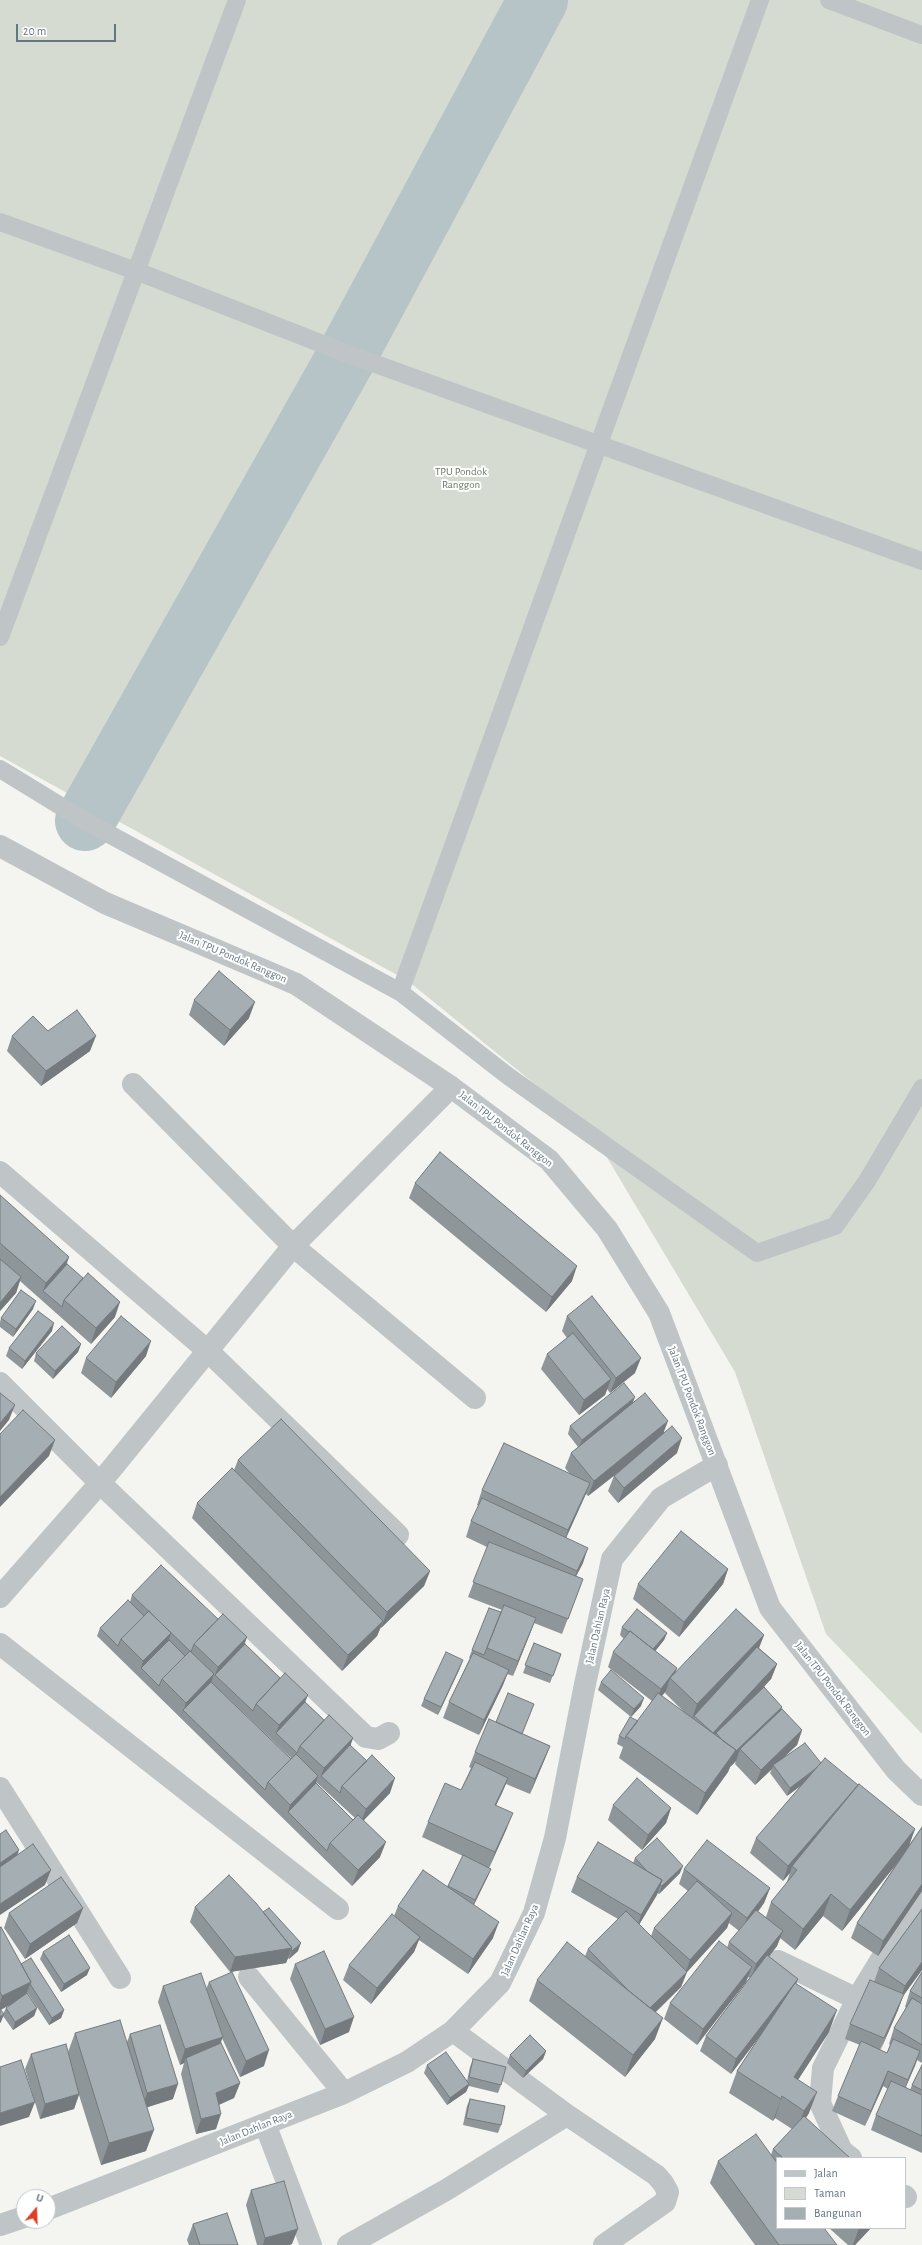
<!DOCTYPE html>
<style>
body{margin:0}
#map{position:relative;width:922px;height:2245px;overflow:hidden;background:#f4f4f0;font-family:"Alegreya Sans",sans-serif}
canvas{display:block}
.legend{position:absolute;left:776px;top:2157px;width:130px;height:72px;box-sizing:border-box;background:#fff;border:1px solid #c1c8cd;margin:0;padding:5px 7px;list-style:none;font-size:12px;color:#637681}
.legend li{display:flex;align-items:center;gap:8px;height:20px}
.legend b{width:20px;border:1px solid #c1c8cd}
.north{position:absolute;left:16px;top:2189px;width:40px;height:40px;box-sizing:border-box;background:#fff;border:1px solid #c1c8cd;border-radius:50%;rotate:19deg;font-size:11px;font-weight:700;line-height:16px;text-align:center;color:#637681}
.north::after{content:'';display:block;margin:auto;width:14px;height:18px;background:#e13f23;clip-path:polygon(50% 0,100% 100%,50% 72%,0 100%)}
.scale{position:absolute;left:16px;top:24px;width:100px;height:18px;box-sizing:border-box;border:2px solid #637681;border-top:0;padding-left:5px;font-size:12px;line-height:14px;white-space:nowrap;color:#637681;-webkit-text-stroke:3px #fff;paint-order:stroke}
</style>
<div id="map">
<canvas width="922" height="2245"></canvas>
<ul class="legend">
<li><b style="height:5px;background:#bfc4c6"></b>Jalan</li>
<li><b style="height:11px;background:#d6dbd1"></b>Taman</li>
<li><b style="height:11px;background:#a5afb3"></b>Bangunan</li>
</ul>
<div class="north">U</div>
<div class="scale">20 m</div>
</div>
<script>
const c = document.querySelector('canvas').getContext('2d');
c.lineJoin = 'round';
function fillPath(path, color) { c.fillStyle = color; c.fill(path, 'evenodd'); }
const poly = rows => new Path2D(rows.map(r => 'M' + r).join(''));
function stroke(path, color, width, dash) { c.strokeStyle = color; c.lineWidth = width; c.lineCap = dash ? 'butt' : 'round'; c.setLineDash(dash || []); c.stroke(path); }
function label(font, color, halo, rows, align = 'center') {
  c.font = font + ' "Alegreya Sans",sans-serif'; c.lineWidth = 4; c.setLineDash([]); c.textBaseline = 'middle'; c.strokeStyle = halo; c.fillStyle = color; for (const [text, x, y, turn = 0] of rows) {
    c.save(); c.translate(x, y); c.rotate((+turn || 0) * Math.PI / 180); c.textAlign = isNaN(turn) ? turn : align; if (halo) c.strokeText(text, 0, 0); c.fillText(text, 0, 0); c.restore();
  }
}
const green = poly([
 [0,0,922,0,922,1734,826,1634,735,1372,590,1129,408,981,0,756]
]);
const river = poly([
 [85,821,348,354,538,0]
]);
const service = poly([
 [829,0,922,35],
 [0,222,136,271,348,354,922,561],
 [0,637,237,0],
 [0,769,85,821,400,992,508,1076,757,1253,835,1226,867,1181,922,1088],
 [400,992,760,0]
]);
const minor = poly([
 [133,1084,293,1246,475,1398],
 [0,1172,209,1352,398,1535],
 [0,1383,100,1483,366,1737,378,1739,389,1733],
 [0,1597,100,1483,293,1246,451,1087],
 [0,1644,338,1909],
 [0,1788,120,1978],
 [778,1961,857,1999],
 [249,1977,344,2093],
 [453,2031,567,2115,656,2175,663,2183,668,2192,665,2202,604,2245],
 [265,2124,311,2245],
 [851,2158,842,2151,820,2103,823,2068,857,1999,891,1943,922,1899],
 [905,2196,906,2197],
 [48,2209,344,2093,407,2062,453,2031,500,1983,534,1913,555,1838,584,1689,612,1559,661,1498,717,1465],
 [0,2225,24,2217],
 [348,2245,446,2190,567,2115]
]);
const tertiary = poly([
 [0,846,105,903,296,984,451,1087,549,1160,607,1229,659,1313,770,1608,896,1770,922,1795]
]);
const wall = poly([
 [194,1000,249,1018,224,1046,189,1015],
 [48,1031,90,1051,41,1086,7,1051,12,1036],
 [415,1183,572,1281,546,1312,409,1198],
 [0,1195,67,1264,115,1317,91,1344,20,1281,16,1293,0,1311],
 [33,1309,13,1337,0,1327,0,1322,1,1318],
 [567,1316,635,1373,610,1393,607,1389,605,1395,579,1415,541,1369,547,1354,567,1338,562,1331],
 [52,1331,22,1369,6,1356,9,1348],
 [81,1344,78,1352,53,1379,34,1361,36,1353],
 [146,1356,111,1398,81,1373,86,1358],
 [633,1402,664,1432,677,1453,618,1503,608,1491,614,1476,588,1496,586,1494,566,1537,583,1563,576,1576,583,1579,562,1634,534,1623,513,1676,507,1674,503,1685,479,1735,443,1718,449,1702,470,1658,469,1658,472,1650,501,1612,502,1610,468,1597,487,1547,466,1537,471,1521,479,1506,477,1505,482,1490,570,1474,565,1468,571,1453,578,1447,568,1434,570,1426],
 [238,1460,430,1571,424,1586,381,1628,381,1627,377,1636,342,1671,192,1518,197,1503,234,1470],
 [728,1569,723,1584,679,1637,633,1599,638,1584],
 [132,1595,245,1644,324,1720,353,1738,350,1745,390,1793,364,1820,380,1857,352,1886,97,1636,100,1628,130,1602],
 [219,1689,273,1741,291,1758,291,1759],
 [316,1782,355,1818,353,1820,316,1783],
 [622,1627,667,1633,664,1640,655,1651,676,1672,764,1635,759,1648,777,1664,771,1679,761,1690,802,1730,797,1745,783,1758,821,1763,858,1785,915,1829,909,1845,922,1827,922,1891,878,1956,851,1938,857,1923,895,1866,842,1931,823,1916,795,1950,780,1938,777,1946,769,1957,798,1979,796,1983,829,2032,798,2080,809,2113,806,2118,850,2158,777,2158,777,2228,837,2245,755,2245,710,2183,718,2161,771,2155,773,2149,792,2129,775,2118,773,2121,729,2093,737,2071,763,2032,731,2074,700,2051,706,2036,750,1978,748,1977,746,1982,697,2045,664,2019,670,2003,727,1948,729,1942,739,1931,729,1923,727,1928,687,1972,681,1987,656,2012,655,2039,625,2077,529,2001,537,1980,585,1956,588,1949,618,1919,571,1892,577,1877,633,1863,635,1858,680,1873,659,1894,657,1893,639,1924,651,1936,654,1928,688,1891,679,1884,684,1869,770,1888,764,1903,758,1912,766,1917,771,1902,786,1884,790,1873,783,1881,750,1853,756,1838,802,1785,787,1796,770,1773,772,1769,755,1785,735,1764,736,1761,730,1767,728,1772,697,1815,619,1758,623,1747,617,1744,619,1736,638,1721,652,1701,608,1667,613,1652,624,1639,620,1635],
 [666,1691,665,1693,686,1714,662,1696],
 [534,1643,561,1654,550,1683,523,1673],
 [460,1668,438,1715,421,1706,424,1699],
 [601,1682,641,1706,631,1717,598,1690],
 [534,1704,522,1734,550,1746,544,1761,530,1794,506,1784,502,1793,496,1805,507,1828,489,1868,488,1876,474,1905,493,1938,468,1974,419,1940,414,1952,371,2004,343,1980,349,1965,394,1916,398,1906,447,1887,463,1856,422,1837,428,1822,461,1790,471,1768,469,1767,475,1752,496,1722],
 [613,1805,671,1808,666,1823,642,1850,608,1820],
 [195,1907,263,1912,298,1951,289,1959,288,1958,286,1963,230,1972,190,1922],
 [83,1908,77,1923,25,1959,4,1928,9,1913],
 [922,1909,922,1970,903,1996,898,2010,880,2050,887,2053,890,2045,889,2044,894,2028,907,2008,905,2007,910,1991,922,1972,922,2063,917,2060,906,2087,910,2090,912,2085,922,2065,922,2153,871,2130,876,2115,888,2089,883,2086,865,2126,832,2111,838,2096,860,2045,845,2039,850,2024,874,1982,879,1968],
 [0,1927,21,1964,64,2010,61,2018,49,2025,27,1992,26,1994,37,2008,34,2016,13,2030,3,2016,0,2023],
 [11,2004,6,2008,3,2014,1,2010],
 [43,1952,87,1975,61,1992,40,1959],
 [295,1964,349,2032,320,2045,290,1979],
 [209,1982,264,2066,240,2077,222,2038,220,2043,240,2083,234,2098,219,2105,216,2129,196,2134,181,2074,184,2063,180,2065,158,2002,163,1986,206,1989],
 [75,2033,127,2042,130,2034,173,2099,147,2107,146,2151,101,2165,79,2095,74,2109,40,2119,25,2069,31,2054,68,2052],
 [546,2051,543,2059,523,2078,507,2063,510,2055],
 [473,2059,501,2085,498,2093,469,2086,466,2092,447,2105,424,2073,427,2065,467,2081,470,2067],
 [470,2099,501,2125,498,2133,463,2125,467,2106],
 [251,2190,292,2244,289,2245,257,2245,246,2205],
 [193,2224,238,2245,189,2245,187,2240],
 [829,2228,871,2228,855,2245,848,2245]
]);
const shadedWall = poly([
 [255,1002,249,1018,224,1046,230,1030],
 [96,1036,90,1051,41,1086,46,1071],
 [69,1257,64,1272,43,1291,46,1283],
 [577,1266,572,1281,546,1312,552,1297],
 [21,1277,16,1293,0,1311,0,1303],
 [36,1301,33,1309,13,1337,16,1329],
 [120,1302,115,1317,91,1344,96,1328],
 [54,1323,52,1331,22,1369,25,1361],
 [151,1341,146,1356,111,1398,116,1382],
 [81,1344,78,1352,53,1379,55,1371],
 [641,1358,635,1373,610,1393,616,1378],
 [611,1379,605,1395,579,1415,584,1400],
 [635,1397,632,1405,579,1447,582,1440],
 [15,1405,9,1420,0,1431,0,1423],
 [668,1421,662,1437,588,1496,594,1481],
 [682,1438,677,1453,618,1503,624,1488],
 [55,1440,49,1456,0,1507,0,1497],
 [590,1483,584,1498,563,1545,568,1530],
 [588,1548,583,1563,571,1586,577,1571],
 [728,1569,723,1584,679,1637,684,1622],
 [430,1571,424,1586,381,1628,387,1612],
 [536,1618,530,1634,513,1676,518,1661],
 [383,1621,377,1636,342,1671,348,1655],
 [171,1633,166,1648,141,1668,143,1661],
 [667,1633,664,1640,649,1659,652,1651],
 [764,1635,758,1650,694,1716,692,1719,697,1704],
 [247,1637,242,1652,215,1675,218,1667],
 [463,1660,460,1668,438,1715,441,1707],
 [777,1664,771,1679,719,1736,716,1733,712,1743,713,1733],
 [677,1668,673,1680,670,1678,666,1691,655,1704,661,1689],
 [509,1670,503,1685,479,1735,484,1720],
 [214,1674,209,1689,183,1710,181,1718,186,1703],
 [308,1695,302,1710,276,1733,273,1741,279,1725],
 [644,1698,641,1706,631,1717,634,1709],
 [782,1707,777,1722,740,1749,736,1761,730,1767,728,1772,697,1815,705,1793,736,1750],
 [802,1730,797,1745,774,1767,773,1765,772,1769,755,1785,761,1770],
 [353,1738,348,1753,321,1776,324,1768],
 [550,1746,544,1761,530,1794,535,1779],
 [822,1765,819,1772,787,1796,790,1788],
 [318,1776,313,1791,288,1812,290,1805],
 [395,1778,390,1793,360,1824,366,1809],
 [508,1778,502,1793,489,1820,495,1805],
 [858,1786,792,1866,790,1873,783,1881,788,1866],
 [671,1808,666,1823,642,1850,648,1835],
 [513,1813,507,1828,489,1868,495,1852],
 [915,1829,907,1851,842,1931,850,1910],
 [386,1842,380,1857,352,1886,358,1870],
 [19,1850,17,1857,0,1868,0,1863],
 [683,1866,680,1873,659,1894,662,1886],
 [491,1869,488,1876,472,1908,475,1900],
 [51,1870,45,1885,0,1915,0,1904],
 [662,1880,657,1895,636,1930,641,1915],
 [922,1884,922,1891,878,1956,883,1941],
 [770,1888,764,1903,741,1933,747,1918],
 [831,1894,823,1916,795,1950,803,1929],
 [83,1908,77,1923,25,1959,30,1944],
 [732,1913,727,1928,687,1972,681,1987,642,2025,648,2010,685,1974,690,1960],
 [499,1922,493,1938,468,1974,473,1959],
 [783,1931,777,1946,751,1979,756,1964],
 [420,1937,414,1952,371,2004,377,1988],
 [301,1943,298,1951,289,1959,292,1951],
 [292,1948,286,1963,230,1972,235,1957],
 [922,1962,922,1970,903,1996,898,2010,879,2054,905,1986],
 [752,1967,746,1982,697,2045,703,2029],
 [90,1968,87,1975,61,1992,64,1984],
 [798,1979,792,1994,731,2074,736,2059],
 [31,1982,25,1997,0,2010,0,2003,2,1996],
 [37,2008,34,2016,13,2030,15,2022],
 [64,2010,61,2018,49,2025,52,2018],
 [837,2010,829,2032,786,2098,794,2077],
 [4,2014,1,2022,0,2023,0,2017],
 [354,2017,349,2032,320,2045,325,2029],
 [663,2018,655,2039,625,2077,633,2055],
 [223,2037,217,2052,186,2058,184,2063,180,2065,185,2049],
 [269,2050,264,2066,240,2077,246,2061],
 [546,2051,543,2059,523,2078,526,2071],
 [920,2051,915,2066,902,2095,908,2080],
 [888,2071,883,2086,865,2126,871,2111],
 [240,2083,234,2098,211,2108,216,2093],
 [178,2084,173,2099,142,2109,147,2093],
 [469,2084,466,2092,447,2105,450,2098],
 [817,2092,809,2113,796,2132,804,2111],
 [79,2094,74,2109,40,2119,45,2104],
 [782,2096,775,2118,773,2121,781,2099],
 [35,2102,29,2117,0,2126,0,2113],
 [221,2114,216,2129,196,2134,201,2119],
 [154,2130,146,2151,101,2165,109,2143],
 [859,2228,871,2228,855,2245,853,2245],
 [298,2229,292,2244,289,2245,263,2245,265,2238]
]);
const building = poly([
 [219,971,255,1002,230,1030,194,1000,219,971],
 [77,1010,96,1036,46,1071,12,1036,33,1016,48,1031,77,1010],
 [440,1152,577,1266,552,1297,415,1183,440,1152],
 [0,1195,69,1257,46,1283,0,1243,0,1195],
 [0,1259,21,1277,0,1303,0,1259],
 [67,1264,83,1278,64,1300,62,1307,43,1291,67,1264],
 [88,1273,120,1302,96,1328,64,1300,88,1273],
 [21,1290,36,1301,16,1329,1,1318,21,1290],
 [592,1296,641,1358,616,1378,567,1316,592,1296],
 [38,1311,54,1323,25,1361,9,1348,38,1311],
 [121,1316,151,1341,116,1382,86,1358,121,1316],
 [62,1326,81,1344,55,1371,36,1353,62,1326],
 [573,1333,611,1379,584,1400,547,1354,573,1333],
 [624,1383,635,1397,582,1440,570,1426,624,1383],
 [0,1393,15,1405,0,1423,0,1393],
 [645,1393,668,1421,594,1481,571,1453,645,1393],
 [23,1410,55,1440,0,1497,0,1434,23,1410],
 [281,1419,430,1571,387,1612,238,1460,281,1419],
 [672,1426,682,1438,624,1488,614,1476,672,1426],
 [504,1443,590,1483,568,1530,482,1490,504,1443],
 [232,1468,383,1621,348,1655,197,1503,232,1468],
 [482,1498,588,1548,577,1571,471,1521,482,1498],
 [681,1531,728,1569,684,1622,638,1584,681,1531],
 [489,1542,583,1579,568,1619,473,1582,489,1542],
 [161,1565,218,1619,194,1644,191,1652,132,1595,161,1565],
 [128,1600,144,1616,121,1639,118,1646,100,1628,128,1600],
 [504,1605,536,1618,518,1661,487,1648,504,1605],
 [489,1608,501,1612,484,1655,472,1650,489,1608],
 [637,1609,667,1633,653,1649,630,1631,629,1632,622,1627,637,1609],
 [736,1609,764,1635,697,1704,670,1678,736,1609],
 [149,1611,171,1633,143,1661,121,1639,149,1611],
 [223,1614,247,1637,218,1667,194,1644,223,1614],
 [630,1631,677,1668,661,1689,613,1652,630,1631],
 [169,1640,185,1656,162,1679,159,1686,141,1668,169,1640],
 [534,1643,561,1654,553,1676,525,1665,534,1643],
 [245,1644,280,1678,256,1704,253,1711,215,1675,245,1644],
 [757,1647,777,1664,713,1733,694,1716,757,1647],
 [190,1651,214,1674,186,1703,162,1679,190,1651],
 [446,1652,463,1660,441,1707,424,1699,446,1652],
 [473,1653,509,1670,484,1720,449,1702,473,1653],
 [611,1670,644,1698,634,1709,601,1682,611,1670],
 [285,1673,308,1695,279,1725,256,1704,285,1673],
 [211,1682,291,1759,268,1782,265,1790,183,1710,211,1682],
 [764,1687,782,1707,735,1752,736,1750,723,1741,716,1733,764,1687],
 [508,1693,534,1704,522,1734,496,1722,508,1693],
 [658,1693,736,1750,705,1793,626,1736,658,1693],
 [305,1702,324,1720,300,1746,297,1753,276,1733,305,1702],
 [782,1709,802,1730,761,1770,740,1749,782,1709],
 [329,1715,353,1738,324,1768,300,1746,329,1715],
 [630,1717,638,1721,626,1736,625,1739,619,1736,630,1717],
 [489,1719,550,1746,535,1779,475,1752,489,1719],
 [805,1743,821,1763,815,1769,790,1788,773,1765,805,1743],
 [350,1745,367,1761,342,1786,340,1793,321,1776,350,1745],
 [296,1754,318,1776,290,1805,268,1782,296,1754],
 [372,1755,395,1778,366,1809,342,1786,372,1755],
 [825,1758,858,1785,788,1866,756,1838,825,1758],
 [475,1762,508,1778,495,1805,513,1813,495,1852,428,1822,445,1783,461,1790,475,1762],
 [637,1778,671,1808,648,1835,613,1805,637,1778],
 [316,1783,353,1820,330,1843,327,1851,288,1812,316,1783],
 [859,1784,915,1829,850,1910,831,1894,803,1929,771,1902,797,1870,792,1866,859,1784],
 [358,1815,386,1842,358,1870,330,1843,358,1815],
 [922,1827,922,1884,883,1941,857,1923,922,1827],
 [6,1830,19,1850,0,1863,0,1834,6,1830],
 [657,1838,683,1866,662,1886,660,1885,662,1880,647,1871,635,1858,657,1838],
 [707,1840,770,1888,747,1918,684,1869,707,1840],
 [598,1842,662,1880,641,1915,577,1877,598,1842],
 [33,1844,51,1870,0,1904,0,1867,33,1844],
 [463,1855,491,1869,475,1900,448,1886,463,1855],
 [423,1870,499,1922,473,1959,398,1906,423,1870],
 [229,1875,256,1903,292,1948,235,1957,195,1907,229,1875],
 [61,1877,83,1908,30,1944,9,1913,61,1877],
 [697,1881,732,1913,690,1960,654,1928,697,1881],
 [269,1908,301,1943,292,1951,291,1950,292,1948,263,1912,269,1908],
 [922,1909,922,1962,905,1986,879,1968,922,1909],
 [756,1910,783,1931,756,1964,729,1942,756,1910],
 [626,1911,687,1972,650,2008,629,1991,588,1949,626,1911],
 [392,1914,420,1937,377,1988,349,1965,392,1914],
 [1,1927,31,1982,2,1996,0,1992,0,1928,1,1927],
 [69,1935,90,1968,64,1984,43,1952,69,1935],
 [719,1941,752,1967,703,2029,670,2003,719,1941],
 [567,1942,663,2018,633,2055,537,1980,567,1942],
 [324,1951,354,2017,325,2029,295,1964,324,1951],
 [767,1955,798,1979,736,2059,706,2036,767,1955],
 [31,1958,64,2010,52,2018,30,1984,31,1982,21,1964,31,1958],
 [232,1972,269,2050,246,2061,209,1982,232,1972],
 [922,1972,922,1998,910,1991,922,1972],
 [201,1973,223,2037,185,2049,163,1986,201,1973],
 [870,1980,904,1994,884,2038,850,2024,870,1980],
 [795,1983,837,2010,794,2077,817,2092,804,2111,782,2096,781,2099,737,2071,795,1983],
 [27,1993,37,2008,15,2022,6,2008,27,1993],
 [912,1998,922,2004,922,2045,894,2028,912,1998],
 [0,2009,4,2014,0,2017,0,2009],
 [120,2020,154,2130,109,2143,75,2033,120,2020],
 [160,2025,178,2084,147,2093,130,2034,160,2025],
 [530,2035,546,2051,526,2071,510,2055,530,2035],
 [893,2039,920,2051,908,2080,888,2071,871,2111,838,2096,861,2041,887,2053,893,2039],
 [221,2043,240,2083,216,2093,221,2114,201,2119,186,2058,221,2043],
 [66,2044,79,2094,45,2104,31,2054,66,2044],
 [446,2052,469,2084,450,2098,427,2065,446,2052],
 [473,2059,506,2067,501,2085,469,2077,473,2059],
 [21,2060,35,2102,0,2113,0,2067,21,2060],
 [922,2065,922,2090,912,2085,922,2065],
 [891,2081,922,2095,922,2136,876,2115,891,2081],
 [470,2099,505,2106,501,2125,466,2118,470,2099],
 [804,2116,850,2158,783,2158,773,2149,804,2116],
 [756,2134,777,2163,777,2228,824,2228,837,2245,779,2245,718,2161,756,2134],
 [284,2181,298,2229,265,2238,251,2190,284,2181],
 [227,2213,238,2245,200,2245,193,2224,227,2213]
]);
const parkNames = [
 ["TPU Pondok",461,472],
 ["Ranggon",461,485]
];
const streetNames = [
 ["Jalan TPU Pondok Ranggon",233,957,23],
 ["Jalan TPU Pondok Ranggon",506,1129,38],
 ["Jalan TPU Pondok Ranggon",692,1401,69],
 ["Jalan Dahlan Raya",598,1626,-77],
 ["Jalan TPU Pondok Ranggon",833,1689,52],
 ["Jalan Dahlan Raya",520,1940,-66],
 ["Jalan Dahlan Raya",256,2128,-22]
];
fillPath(green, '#d6dbd1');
stroke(river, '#b6c4c7', 60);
stroke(service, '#bfc4c6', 18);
stroke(minor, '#bfc4c6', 22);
stroke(tertiary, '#bfc4c6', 22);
fillPath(wall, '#8e969a');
fillPath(shadedWall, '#747a7d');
fillPath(building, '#a5afb3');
stroke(building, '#747a7d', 1);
label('11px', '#687862', '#fff', parkNames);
label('11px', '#637681', '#fff', streetNames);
</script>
